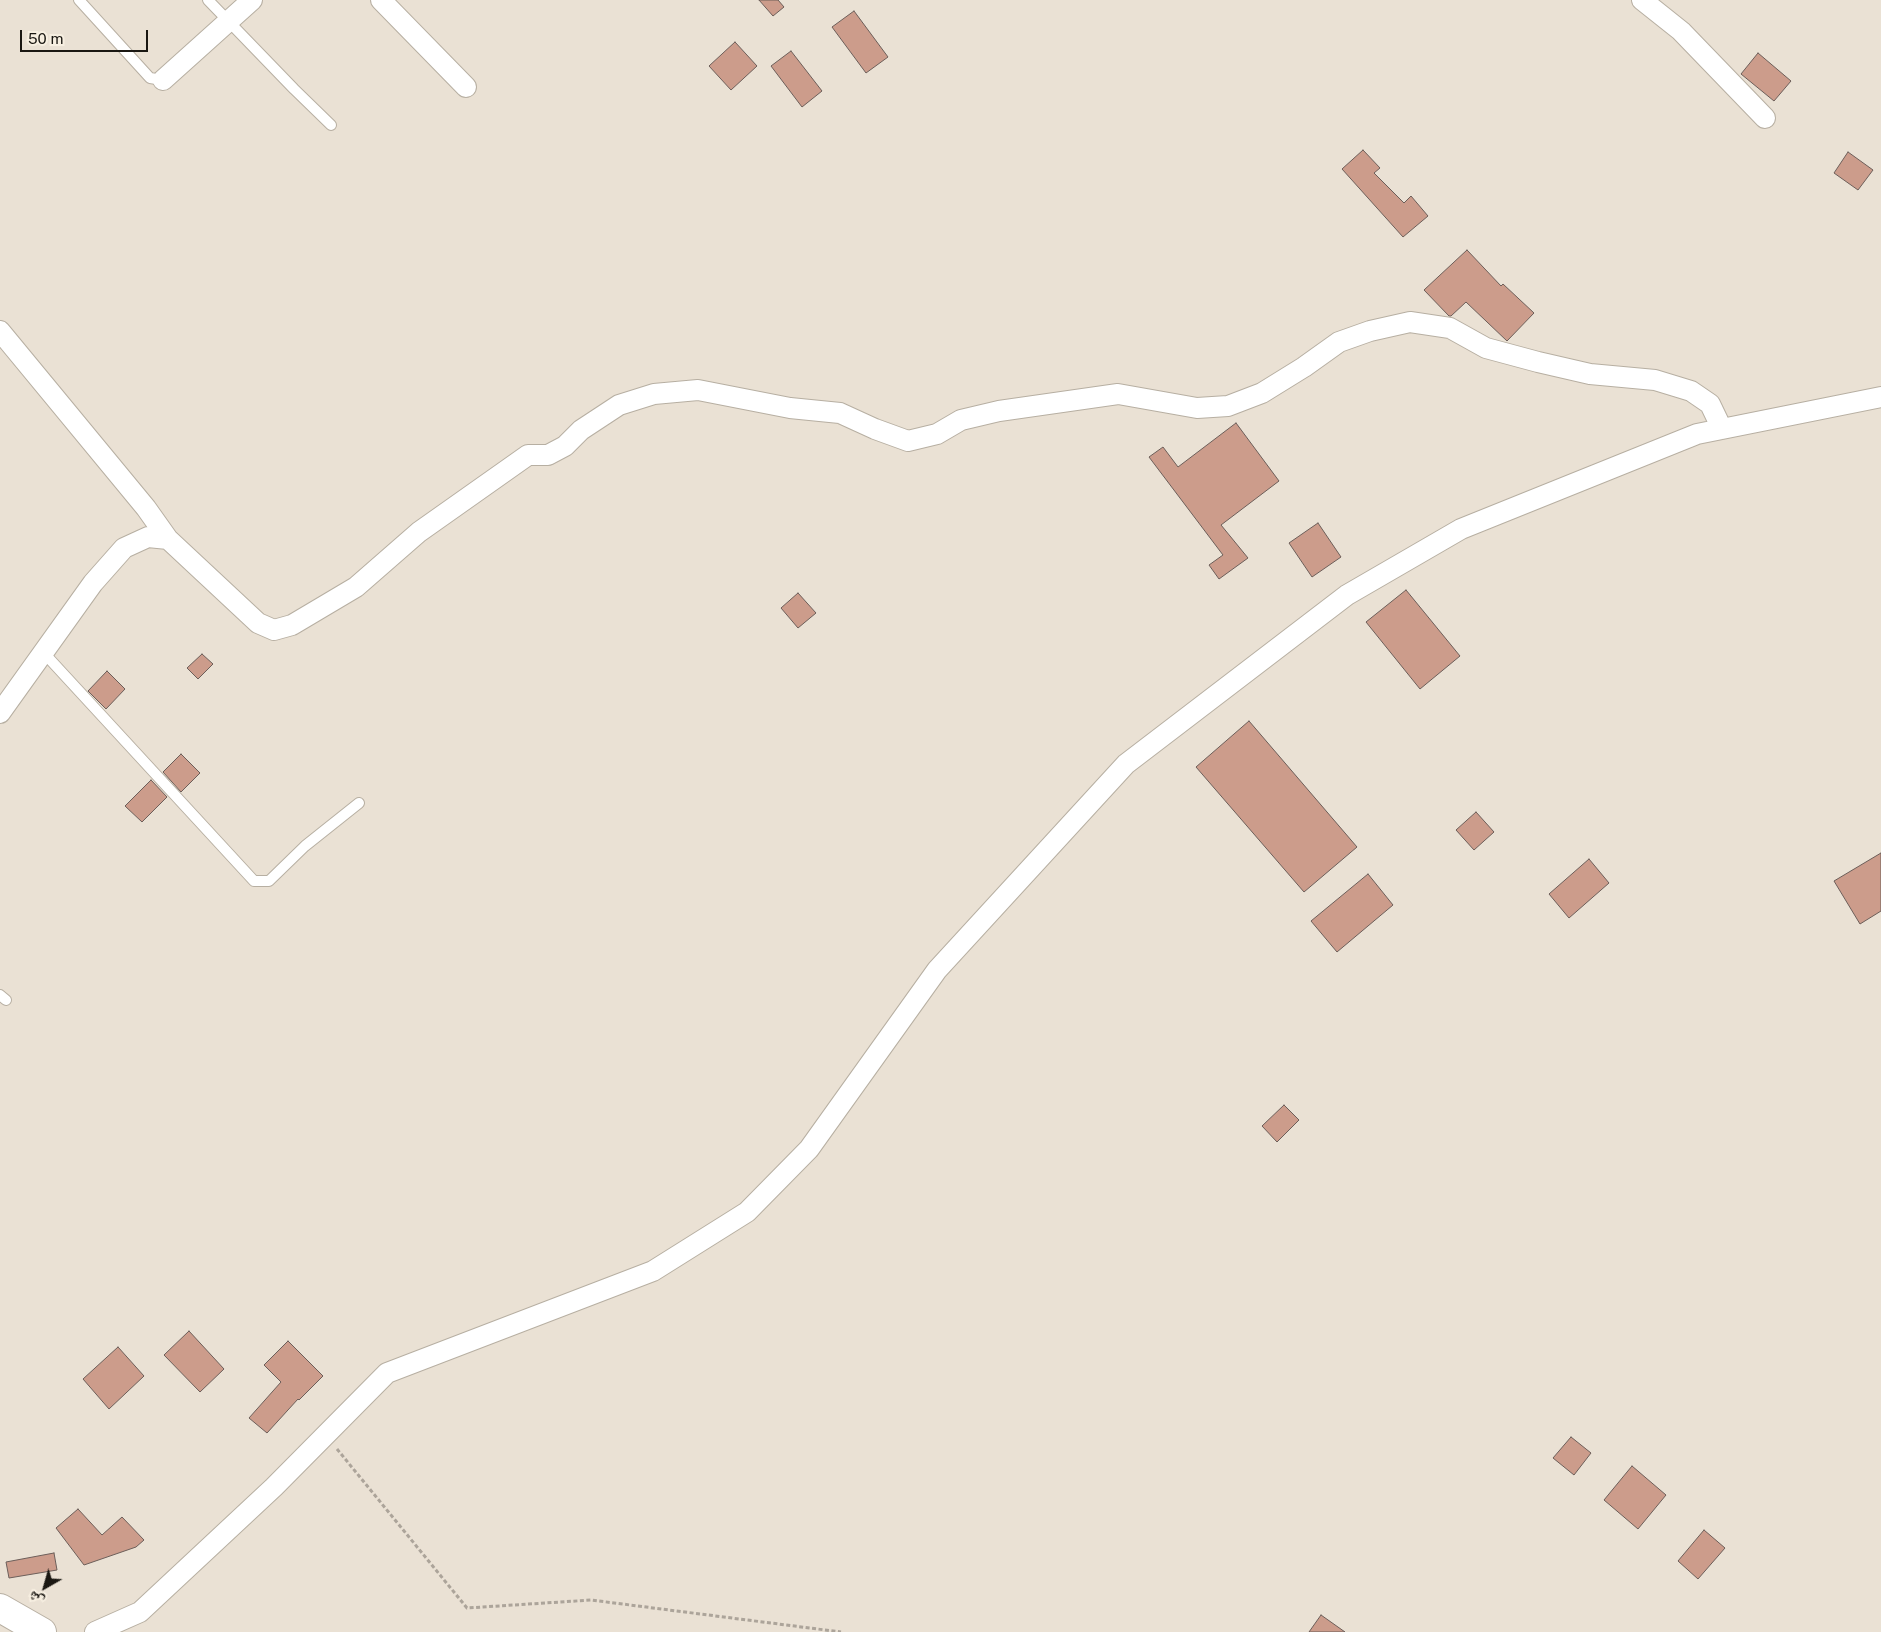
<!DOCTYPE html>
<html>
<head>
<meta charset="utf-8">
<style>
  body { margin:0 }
  #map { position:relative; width:1881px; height:1632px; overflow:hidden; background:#eae1d4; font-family:"Public Sans","Noto Naskh Arabic",sans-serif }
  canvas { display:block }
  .north { position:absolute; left:20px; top:1562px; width:50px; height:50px; -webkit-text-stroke:4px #f7efe1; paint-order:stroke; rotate:218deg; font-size:14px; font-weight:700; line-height:20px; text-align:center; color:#1a1712 }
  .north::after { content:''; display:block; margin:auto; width:18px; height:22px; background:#1a1712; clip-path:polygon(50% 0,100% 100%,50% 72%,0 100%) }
  .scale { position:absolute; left:20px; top:30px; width:128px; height:22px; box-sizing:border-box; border:2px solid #1a1712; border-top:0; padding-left:6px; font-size:15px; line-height:18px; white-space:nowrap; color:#1a1712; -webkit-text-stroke:4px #f7efe1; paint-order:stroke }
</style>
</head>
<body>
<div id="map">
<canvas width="1881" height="1632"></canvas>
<div class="north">ش</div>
<div class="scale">50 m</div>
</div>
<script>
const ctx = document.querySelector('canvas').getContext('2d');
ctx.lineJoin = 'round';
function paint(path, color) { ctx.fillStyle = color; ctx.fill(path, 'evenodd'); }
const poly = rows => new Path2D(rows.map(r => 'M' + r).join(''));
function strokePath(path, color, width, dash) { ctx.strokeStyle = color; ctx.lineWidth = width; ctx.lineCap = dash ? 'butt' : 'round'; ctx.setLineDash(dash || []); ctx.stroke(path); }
const building = poly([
  [759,0,778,0,784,7,773,16,759,0],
  [854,11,888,57,866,73,832,27,854,11],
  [735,42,757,66,731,90,709,66,735,42],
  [791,51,822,91,802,107,771,66,791,51],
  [1758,53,1791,81,1774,101,1741,74,1758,53],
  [1363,150,1380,168,1374,173,1404,203,1411,196,1428,216,1403,237,1342,169,1363,150],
  [1848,152,1873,170,1858,190,1834,173,1848,152],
  [1467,250,1501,286,1503,284,1534,313,1507,341,1466,302,1451,316,1449,316,1424,290,1467,250],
  [1236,423,1279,481,1221,525,1248,558,1219,579,1209,565,1223,555,1149,457,1163,447,1178,467,1236,423],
  [1318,523,1341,557,1312,577,1289,543,1318,523],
  [1406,590,1460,656,1420,689,1366,622,1406,590],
  [798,593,816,613,798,628,781,608,798,593],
  [202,654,213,664,198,679,187,668,202,654],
  [107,671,125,689,106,709,88,691,107,671],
  [1249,721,1357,847,1304,892,1196,767,1249,721],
  [181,754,200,773,181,792,163,772,181,754],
  [151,780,167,797,142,822,125,806,151,780],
  [1476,812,1494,832,1474,850,1456,830,1476,812],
  [1881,853,1881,911,1860,924,1834,881,1881,853],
  [1589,859,1609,883,1569,918,1549,894,1589,859],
  [1368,874,1393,905,1337,952,1311,921,1368,874],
  [1284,1105,1299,1120,1277,1142,1262,1126,1284,1105],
  [189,1331,224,1369,200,1392,164,1355,189,1331],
  [288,1341,323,1376,299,1400,298,1399,267,1433,249,1418,281,1382,264,1365,288,1341],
  [118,1347,144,1376,109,1409,83,1379,118,1347],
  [1571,1437,1591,1453,1574,1475,1553,1458,1571,1437],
  [1632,1466,1666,1495,1638,1529,1604,1500,1632,1466],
  [78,1509,102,1535,122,1517,144,1540,136,1547,84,1565,56,1528,78,1509],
  [1704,1530,1725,1548,1698,1579,1678,1561,1704,1530],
  [54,1553,57,1570,9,1578,6,1562,54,1553],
  [1321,1615,1345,1632,1309,1632,1321,1615]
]);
paint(building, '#cc9c8b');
strokePath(building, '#6c5e59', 1);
const service = poly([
  [79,0,150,78,163,80],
  [208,0,294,89,331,125],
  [44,653,254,881,269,881,305,846,359,803],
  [0,995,6,1000]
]);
const minor = poly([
  [381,0,466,87],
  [1642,0,1681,31,1765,118],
  [163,80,252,0],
  [0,331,146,508,168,539,258,623,274,630,292,625,356,587,419,532,528,455,548,455,565,446,581,430,619,405,654,394,698,390,790,408,840,413,875,429,908,441,937,434,961,420,999,411,1118,394,1197,408,1228,406,1262,393,1304,367,1339,342,1370,331,1410,322,1450,328,1486,348,1538,362,1590,374,1655,380,1691,391,1710,404,1722,429],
  [0,713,93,583,124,548,148,537,168,539],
  [95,1632,140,1612,274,1487,387,1373,653,1271,747,1212,809,1149,937,970,1126,764,1347,595,1461,529,1697,434,1881,397]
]);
const secondary = poly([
  [0,1608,42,1632]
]);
strokePath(service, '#b7afa2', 12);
strokePath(minor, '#b7afa2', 22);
strokePath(secondary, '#b7afa2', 30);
strokePath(poly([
  [337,1449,467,1608,591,1600,841,1632]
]), '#aca49a', 3, [4, 2.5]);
strokePath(service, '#fff', 10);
strokePath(minor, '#fff', 20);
strokePath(secondary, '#fff', 28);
</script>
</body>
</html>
